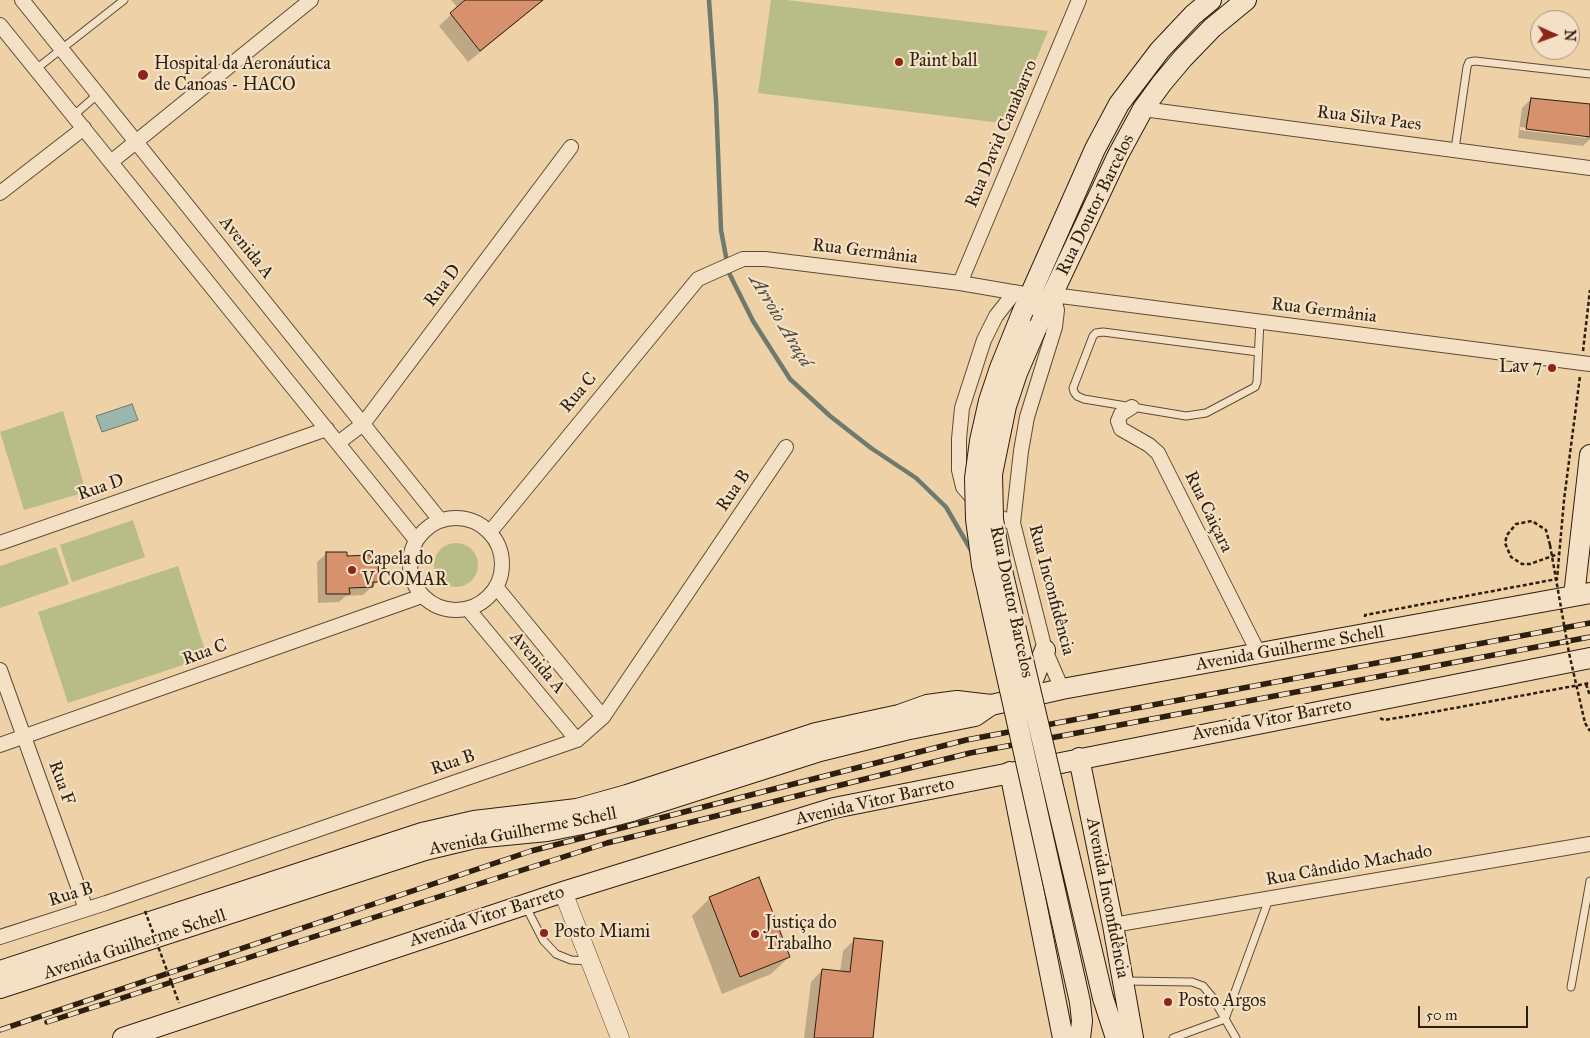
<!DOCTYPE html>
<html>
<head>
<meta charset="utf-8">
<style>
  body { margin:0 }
  #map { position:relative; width:1590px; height:1038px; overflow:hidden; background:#eed1a6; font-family:"IM FELL Great Primer",serif }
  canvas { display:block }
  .north { position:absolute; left:1530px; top:10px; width:50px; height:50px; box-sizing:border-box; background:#f4e1c5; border:1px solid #a4937c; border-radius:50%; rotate:92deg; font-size:14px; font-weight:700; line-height:20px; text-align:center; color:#2d1f0f }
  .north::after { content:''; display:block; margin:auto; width:18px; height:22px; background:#8f2418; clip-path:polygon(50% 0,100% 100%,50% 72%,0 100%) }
  .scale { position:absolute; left:1418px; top:1006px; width:110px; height:22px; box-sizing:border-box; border:2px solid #2d1f0f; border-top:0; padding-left:6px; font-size:15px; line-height:18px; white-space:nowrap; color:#2d1f0f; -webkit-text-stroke:4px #f4e1c5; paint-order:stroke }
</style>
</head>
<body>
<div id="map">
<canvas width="1590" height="1038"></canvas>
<div class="north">N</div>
<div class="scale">50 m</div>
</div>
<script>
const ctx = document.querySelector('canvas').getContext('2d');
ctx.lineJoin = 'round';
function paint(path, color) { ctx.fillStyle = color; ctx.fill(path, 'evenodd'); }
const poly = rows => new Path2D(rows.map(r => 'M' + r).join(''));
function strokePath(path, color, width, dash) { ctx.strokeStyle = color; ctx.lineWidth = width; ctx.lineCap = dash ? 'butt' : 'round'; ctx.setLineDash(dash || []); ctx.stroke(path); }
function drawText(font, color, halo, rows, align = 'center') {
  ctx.font = font + ' "IM FELL Great Primer",serif'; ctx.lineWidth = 4.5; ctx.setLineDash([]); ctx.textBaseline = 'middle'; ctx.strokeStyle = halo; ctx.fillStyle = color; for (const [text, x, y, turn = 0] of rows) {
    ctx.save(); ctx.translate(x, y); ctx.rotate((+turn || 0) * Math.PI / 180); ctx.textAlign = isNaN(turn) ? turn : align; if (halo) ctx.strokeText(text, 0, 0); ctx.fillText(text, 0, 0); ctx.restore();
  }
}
paint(poly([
  [771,0,786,0,1048,31,1009,124,758,93],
  [63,411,86,492,24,510,0,432],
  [133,520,145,557,72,582,60,545],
  '434 565a22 22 0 1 1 44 0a22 22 0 1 1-44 0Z',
  [56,547,69,584,0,608,0,566],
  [178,566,207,657,68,703,38,612]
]), '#b8bc87');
const water = poly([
  [132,404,138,420,102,432,96,416,132,404]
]);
paint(water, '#9ab6ad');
strokePath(water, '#6e7a6e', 1);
paint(poly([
  [451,0,544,0,468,62,439,26,458,8],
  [1531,99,1590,105,1590,139,1583,146,1518,138,1522,108],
  [1520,127,1586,136,1586,138,1520,130],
  [326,554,345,557,378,581,363,595,346,596,339,602,318,603,317,562],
  [710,898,789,957,771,974,722,994,692,916],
  [855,939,872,1038,804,1038,811,982,822,970,840,972,843,951]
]), '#0003');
strokePath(poly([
  [709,0,716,100,721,230,729,273,753,321,790,379,830,416,871,448,916,478,946,507,972,552]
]), '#6e7a6e', 4.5);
const building = poly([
  [465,0,543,0,480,51,450,13,465,0],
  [1531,98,1590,104,1590,137,1526,129,1531,98],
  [326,552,347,552,347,556,371,555,371,558,378,558,379,582,373,582,373,587,349,588,350,594,326,594,326,552],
  [759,877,790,957,740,977,709,897,759,877],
  [854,938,883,941,873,1038,814,1038,822,969,850,972,854,938]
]);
paint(building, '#d7916d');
strokePath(building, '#2d1f0f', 1);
const service = poly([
  [36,69,124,0],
  [73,116,98,94],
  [1455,149,1467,67,1469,62,1475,61,1590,74],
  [1258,352,1103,332,1096,333,1093,336,1073,388,1074,392,1077,396,1084,399,1186,416,1206,413,1255,387,1257,382,1260,321],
  [526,907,543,940,556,954,571,960,588,961],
  [1126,981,1192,982,1203,986,1213,998,1236,1038],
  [1571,987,1590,881],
  [1173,1038,1225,1019,1269,899]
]);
const minor = poly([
  [22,0,440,520],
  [0,25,416,540],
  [1143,109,1590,168],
  [111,162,311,0],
  [0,193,84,128],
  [960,283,1079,0],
  [1132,407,1121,414,1118,421,1121,429,1149,445,1158,453,1259,654],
  [338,443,363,424,571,147],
  '410 564a46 46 0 1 1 92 0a46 46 0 1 1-92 0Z',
  [1013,523,999,517,978,504,963,487,959,470,959,439,962,408,984,340,996,316,1015,292],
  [490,532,698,279,743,259,765,259,960,283,1030,295],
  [0,543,327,429],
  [497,588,603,717],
  [468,609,577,740],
  [0,670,86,909],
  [1062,689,1045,650,1013,523,1021,451,1027,417,1055,327,1057,310,1053,295,1590,364],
  [0,745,422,596],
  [1113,925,1590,844],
  [0,937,106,903,577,740,603,717,786,447]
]);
const tertiary = poly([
  [563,892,620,1038]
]);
const secondary = poly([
  [1023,311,1095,149,1119,104,1160,50,1193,15,1211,0],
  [1036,329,1118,155,1143,109,1162,83,1183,58,1212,28,1246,0],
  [1574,596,1590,455],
  [1026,697,1045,650],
  [1079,758,1113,925,1133,1038],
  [1010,772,1063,1038],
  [0,971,422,833,474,821,577,809,627,795,816,733,899,715,927,705,957,701,991,705],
  [0,988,425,850,475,838,547,831,582,824,632,811,820,751,905,730,975,716,991,705,1062,689,1590,593],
  [1103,998,1116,1038],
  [1080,1002,1082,1021,1080,1038],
  [123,1038,563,892,834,808,1590,658]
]);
strokePath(service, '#5d4c35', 9);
strokePath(minor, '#5d4c35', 16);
strokePath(tertiary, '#5d4c35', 19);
strokePath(secondary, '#2d1f0f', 22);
strokePath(poly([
  [1583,351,1590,290],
  [1550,545,1546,530,1532,521,1516,524,1507,535,1505,543,1511,557,1522,564,1530,564,1558,554],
  [1365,617,1365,615,1557,579,1564,500,1580,376],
  [1586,684,1590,696],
  [1380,718,1384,720,1433,712,1590,683],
  [1585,723,1590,731]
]), '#2d1f0f', 2.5, [4, 2.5]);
strokePath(service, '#f4e1c5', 7);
strokePath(minor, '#f4e1c5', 14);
strokePath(tertiary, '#f4e1c5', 18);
strokePath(secondary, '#f4e1c5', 20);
const rail = poly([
  [47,1022,607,843,970,753,1590,637],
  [0,1030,531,851,966,740,1590,623]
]);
strokePath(rail, '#2d1f0f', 5.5);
strokePath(rail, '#f4e1c5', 4, [11]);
const secondaryBridge = poly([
  [1023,311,1000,368,989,401,980,441,975,478,976,519,982,565,1080,1002],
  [1036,329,1017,373,1006,406,992,474,993,519,1000,562,1103,998]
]);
strokePath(secondaryBridge, '#2d1f0f', 22, []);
strokePath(poly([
  [1550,545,1569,653,1585,723],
  [145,911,179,1003]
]), '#2d1f0f', 2.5, [4, 2.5]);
strokePath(secondaryBridge, '#f4e1c5', 20);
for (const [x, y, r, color] of [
  [899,62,5,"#8f2418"],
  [143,75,6,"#8f2418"],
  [1552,368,5,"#8f2418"],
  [352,570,5,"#8f2418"],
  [544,933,5,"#8f2418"],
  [755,934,5,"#8f2418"],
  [1168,1002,5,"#8f2418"]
]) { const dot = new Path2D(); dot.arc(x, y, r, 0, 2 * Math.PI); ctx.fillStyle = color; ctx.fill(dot); strokePath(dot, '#f4e1c5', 2); }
drawText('18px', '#2d1f0f', '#f4e1c5', [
  ["Paint ball",909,62],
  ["Hospital da Aeronáutica",154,65],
  ["de Canoas - HACO",154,86],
  ["Lav 7",1542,368,"right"],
  ["Capela do",362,560],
  ["V COMAR",362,581],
  ["Justiça do",765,924],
  ["Trabalho",765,945],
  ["Posto Miami",554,933],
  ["Posto Argos",1178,1002]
], 'left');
drawText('18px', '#2d1f0f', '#f4e1c5', [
  ["Rua Silva Paes",1369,119,7],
  ["Rua David Canabarro",1002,134,-67],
  ["Rua Doutor Barcelos",1096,205,-64],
  ["Avenida A",246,248,51],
  ["Rua Germânia",865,252,7],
  ["Rua D",443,286,-53],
  ["Rua Germânia",1324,311,7],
  ["Rua C",579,393,-50],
  ["Rua D",101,488,-19],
  ["Rua B",734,491,-56],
  ["Rua Caiçara",1208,512,64],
  ["Rua Inconfidência",1051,590,75],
  ["Rua Doutor Barcelos",1011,602,78],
  ["Avenida Guilherme Schell",1290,649,-10],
  ["Rua C",205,653,-20],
  ["Avenida A",537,663,50],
  ["Avenida Vitor Barreto",1272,720,-11],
  ["Rua B",453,763,-19],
  ["Rua F",61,783,70],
  ["Avenida Vitor Barreto",875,802,-13],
  ["Avenida Guilherme Schell",523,832,-11],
  ["Rua Cândido Machado",1349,866,-10],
  ["Rua B",71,895,-17],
  ["Avenida Inconfidência",1107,898,79],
  ["Avenida Vitor Barreto",487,917,-18],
  ["Avenida Guilherme Schell",135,945,-18]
]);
drawText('italic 19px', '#4e4c3e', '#f4e1c5', [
  ["Arroio Araçá",780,321,59]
]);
</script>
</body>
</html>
